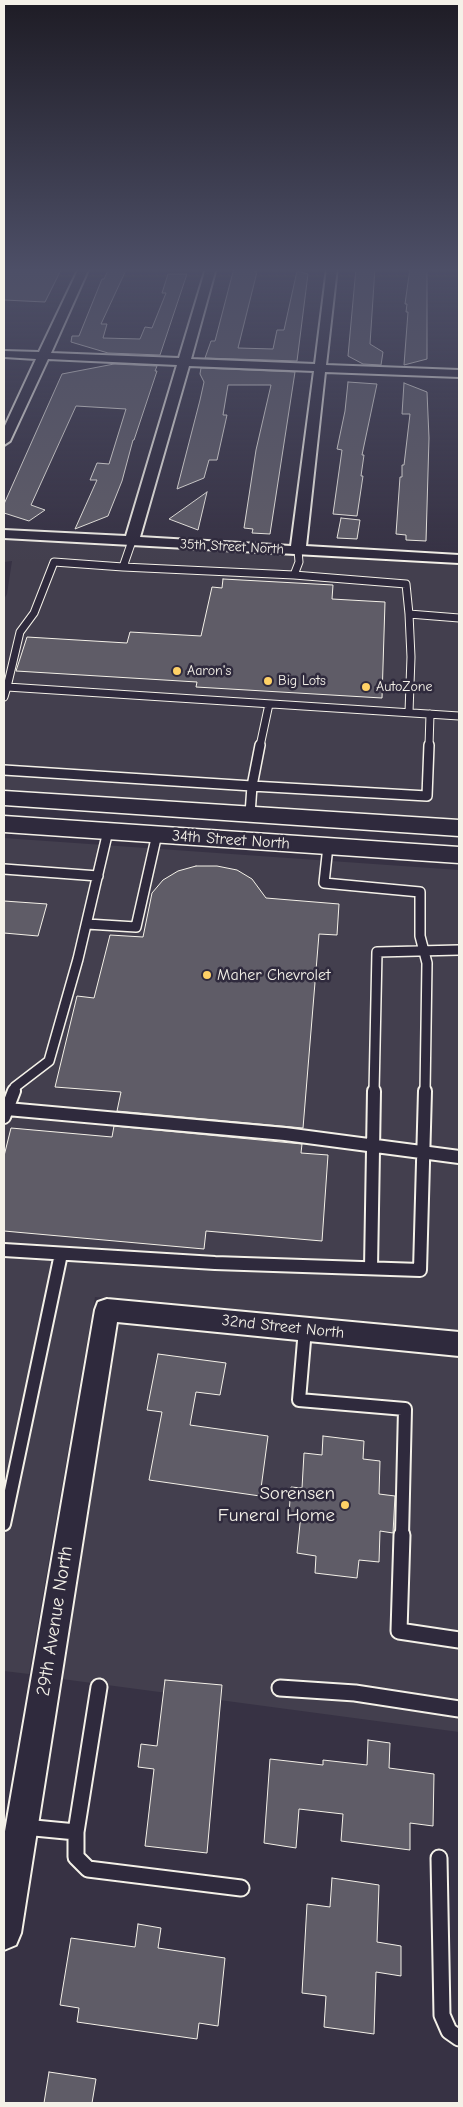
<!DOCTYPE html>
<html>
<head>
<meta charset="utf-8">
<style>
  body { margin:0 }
  #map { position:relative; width:463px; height:2107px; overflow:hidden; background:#373244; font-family:"Comic Neue",sans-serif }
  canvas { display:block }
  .frame { position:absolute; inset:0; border:5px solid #f4f1e8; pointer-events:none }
</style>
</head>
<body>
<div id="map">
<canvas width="463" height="2107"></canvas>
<div class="frame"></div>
</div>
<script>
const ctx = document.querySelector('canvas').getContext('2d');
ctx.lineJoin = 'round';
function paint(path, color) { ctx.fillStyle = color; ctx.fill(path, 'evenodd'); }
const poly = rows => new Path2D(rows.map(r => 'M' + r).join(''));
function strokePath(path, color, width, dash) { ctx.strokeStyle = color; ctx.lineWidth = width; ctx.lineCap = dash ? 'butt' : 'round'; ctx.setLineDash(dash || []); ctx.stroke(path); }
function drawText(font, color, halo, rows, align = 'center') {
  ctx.font = font + ' "Comic Neue",sans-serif'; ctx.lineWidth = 5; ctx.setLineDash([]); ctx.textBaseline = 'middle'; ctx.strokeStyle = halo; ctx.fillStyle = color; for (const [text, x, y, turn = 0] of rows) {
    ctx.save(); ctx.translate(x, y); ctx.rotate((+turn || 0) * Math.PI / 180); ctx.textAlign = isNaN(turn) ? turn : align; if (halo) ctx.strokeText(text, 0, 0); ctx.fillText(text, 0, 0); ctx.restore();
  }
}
paint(poly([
  [4,538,459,564,459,822,4,792,4,599,7,594,12,561,4,562],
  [4,838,459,870,459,1333,95,1297,29,1674,4,1671],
  [119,1323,459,1356,459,1732,62,1679]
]), '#433f4e');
const building = poly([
  [4,268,62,268,45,302,4,300,4,268],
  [109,268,127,268,101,324,107,324,103,338,140,339,145,327,152,328,166,293,162,293,168,274,187,274,160,355,108,353,71,342,72,336,79,336,102,279,104,279,109,268],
  [234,268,255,268,254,271,257,272,238,348,273,349,277,330,284,330,297,271,308,274,297,361,205,358,211,341,215,341,234,268],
  [356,268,375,268,370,344,383,352,381,365,363,364,348,356,356,268],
  [410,268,427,268,427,359,404,365,408,312,406,312,407,304,405,304,410,268],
  [114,364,157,366,155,371,157,371,134,440,133,440,122,481,108,516,75,529,97,480,90,480,97,463,109,464,126,409,76,406,31,505,45,510,29,521,4,513,4,504,62,374,114,364],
  [201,368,295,372,270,534,252,533,253,529,244,528,256,450,271,385,228,385,223,415,227,415,217,460,209,460,204,478,177,489,200,400,204,382,200,374,201,368],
  [348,382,377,384,362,455,364,455,361,476,363,476,357,516,333,514,342,450,337,449,345,411,348,382],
  [404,383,427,392,429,438,426,541,406,540,406,535,396,534,400,477,402,477,402,465,404,465,410,414,402,414,404,383],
  [207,492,198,530,169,519,207,492],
  [341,518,360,520,357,539,337,538,341,518],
  [223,579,333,585,332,599,385,602,382,698,196,687,197,682,16,671,27,637,127,643,130,632,201,636,212,587,222,588,223,579],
  [196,866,217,866,237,870,252,879,266,898,339,904,337,935,319,934,303,1128,117,1111,121,1092,55,1087,77,996,94,998,110,935,143,937,152,893,163,880,178,871,196,866],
  [4,901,47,904,38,936,4,933,4,901],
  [114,1126,302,1144,301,1153,328,1155,322,1241,206,1231,204,1249,4,1231,4,1156,11,1128,112,1137,114,1126],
  [158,1354,226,1363,220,1395,196,1392,190,1425,268,1436,260,1496,149,1480,162,1412,147,1410,158,1354],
  [323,1436,364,1441,363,1459,380,1461,379,1494,395,1496,393,1533,380,1531,379,1562,359,1560,357,1578,315,1573,316,1556,297,1553,301,1514,289,1513,291,1487,302,1488,304,1453,322,1455,323,1436],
  [165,1680,222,1685,207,1853,145,1846,154,1769,138,1767,141,1744,157,1746,165,1680],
  [368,1740,390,1743,389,1768,434,1774,433,1826,410,1823,410,1850,341,1841,343,1814,299,1809,296,1848,264,1843,270,1759,323,1765,323,1760,367,1765,368,1740],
  [332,1878,379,1885,377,1942,401,1946,401,1976,376,1972,374,2034,324,2027,326,1996,302,1993,307,1904,330,1907,332,1878],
  [138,1924,161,1928,158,1948,225,1958,218,2026,199,2023,197,2039,98,2025,77,2022,79,2008,60,2005,71,1938,135,1947,138,1924],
  [49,2072,96,2079,92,2103,44,2103,49,2072]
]);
paint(building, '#5f5c67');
strokePath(building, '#f4f1e8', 1);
const serviceFar3 = poly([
  [132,541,123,567,294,575],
  [298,550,299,562,294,575,406,584,409,614],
  [7,687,20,632,34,613,54,562,123,567],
  [4,697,7,687,459,716],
  [409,712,411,657,409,614,459,618],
  [260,746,269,704],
  [429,746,430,714]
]);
const serviceFar2 = poly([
  [4,770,252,786,260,745],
  [250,814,252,786,427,796,429,745],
  [328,846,324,883,420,892,420,936,427,963,425,1092],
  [4,869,98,876],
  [87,924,136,927,157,834],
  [13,1092,15,1087,49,1061,78,959,108,831],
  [374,1092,377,952,459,950]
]);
const serviceFar1 = poly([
  [7,1109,285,1134,459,1157],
  [4,1117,14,1091],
  [4,1250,215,1263,420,1270,425,1091],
  [371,1268,374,1091],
  [305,1329,299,1400,405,1409,402,1536],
  [4,1524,61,1254]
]);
const service = poly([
  [402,1535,399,1631,459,1640],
  [280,1688,355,1693,459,1709],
  [24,1827,76,1832,99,1687],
  [76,1832,76,1857,88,1869,241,1888],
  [439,1858,442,2015,449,2031,459,2038]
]);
const minor = poly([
  [79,268,89,268,51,353,179,358,206,268,216,268,191,359,315,364,327,268,337,268,326,365,459,370,459,377,325,372,306,546,459,555,459,563,4,538,4,530,126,536,177,365,48,359,10,441,4,445,4,428,36,359,4,357,4,351,39,352,79,268],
  [189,366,314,371,291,546,140,537,189,366],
  [107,1299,459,1332,459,1356,117,1322,21,1933,16,1945,4,1950,4,1837,95,1310,98,1302,107,1299]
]);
const trunk = poly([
  [4,791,459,820,459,836,4,805,4,791],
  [4,816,459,847,459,863,4,832,4,816]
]);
strokePath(serviceFar3, '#f4f1e8', 9);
strokePath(serviceFar2, '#f4f1e8', 12);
strokePath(serviceFar1, '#f4f1e8', 16);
strokePath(service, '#f4f1e8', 19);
strokePath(minor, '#f4f1e8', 4);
strokePath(trunk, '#f4f1e8', 3);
strokePath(serviceFar3, '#2f2a3d', 7);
strokePath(serviceFar2, '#2f2a3d', 9);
strokePath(serviceFar1, '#2f2a3d', 12);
strokePath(service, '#2f2a3d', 15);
paint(minor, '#2f2a3d');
paint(trunk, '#2f2a3d');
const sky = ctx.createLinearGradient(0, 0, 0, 563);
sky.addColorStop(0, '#1e1c25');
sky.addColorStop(0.48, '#4d4f67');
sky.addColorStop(1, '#4d4f6700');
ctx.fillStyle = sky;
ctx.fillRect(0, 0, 463, 563);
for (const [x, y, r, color] of [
  [177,671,5,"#ffd166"],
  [268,681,5,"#ffd166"],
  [366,687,5,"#ffd166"],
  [207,975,5,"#ffd166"],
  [345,1505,5,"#ffd166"]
]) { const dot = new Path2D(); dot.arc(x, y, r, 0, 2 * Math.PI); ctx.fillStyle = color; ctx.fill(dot); strokePath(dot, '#2f2a3d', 2); }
drawText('14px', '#f4f1e8', '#2f2a3d', [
  ["35th Street North",232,547,3]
]);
drawText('14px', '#f4f1e8', '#2f2a3d', [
  ["Aaron's",187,671],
  ["Big Lots",278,681],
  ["AutoZone",376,687]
], 'left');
drawText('16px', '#f4f1e8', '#2f2a3d', [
  ["34th Street North",231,840,4],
  ["32nd Street North",283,1327,6]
]);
drawText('16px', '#f4f1e8', '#2f2a3d', [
  ["Maher Chevrolet",217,975]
], 'left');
drawText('19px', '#f4f1e8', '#2f2a3d', [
  ["Sorensen",335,1494],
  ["Funeral Home",335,1516]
], 'right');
drawText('19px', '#f4f1e8', '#2f2a3d', [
  ["29th Avenue North",55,1621,-81]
]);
</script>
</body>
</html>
